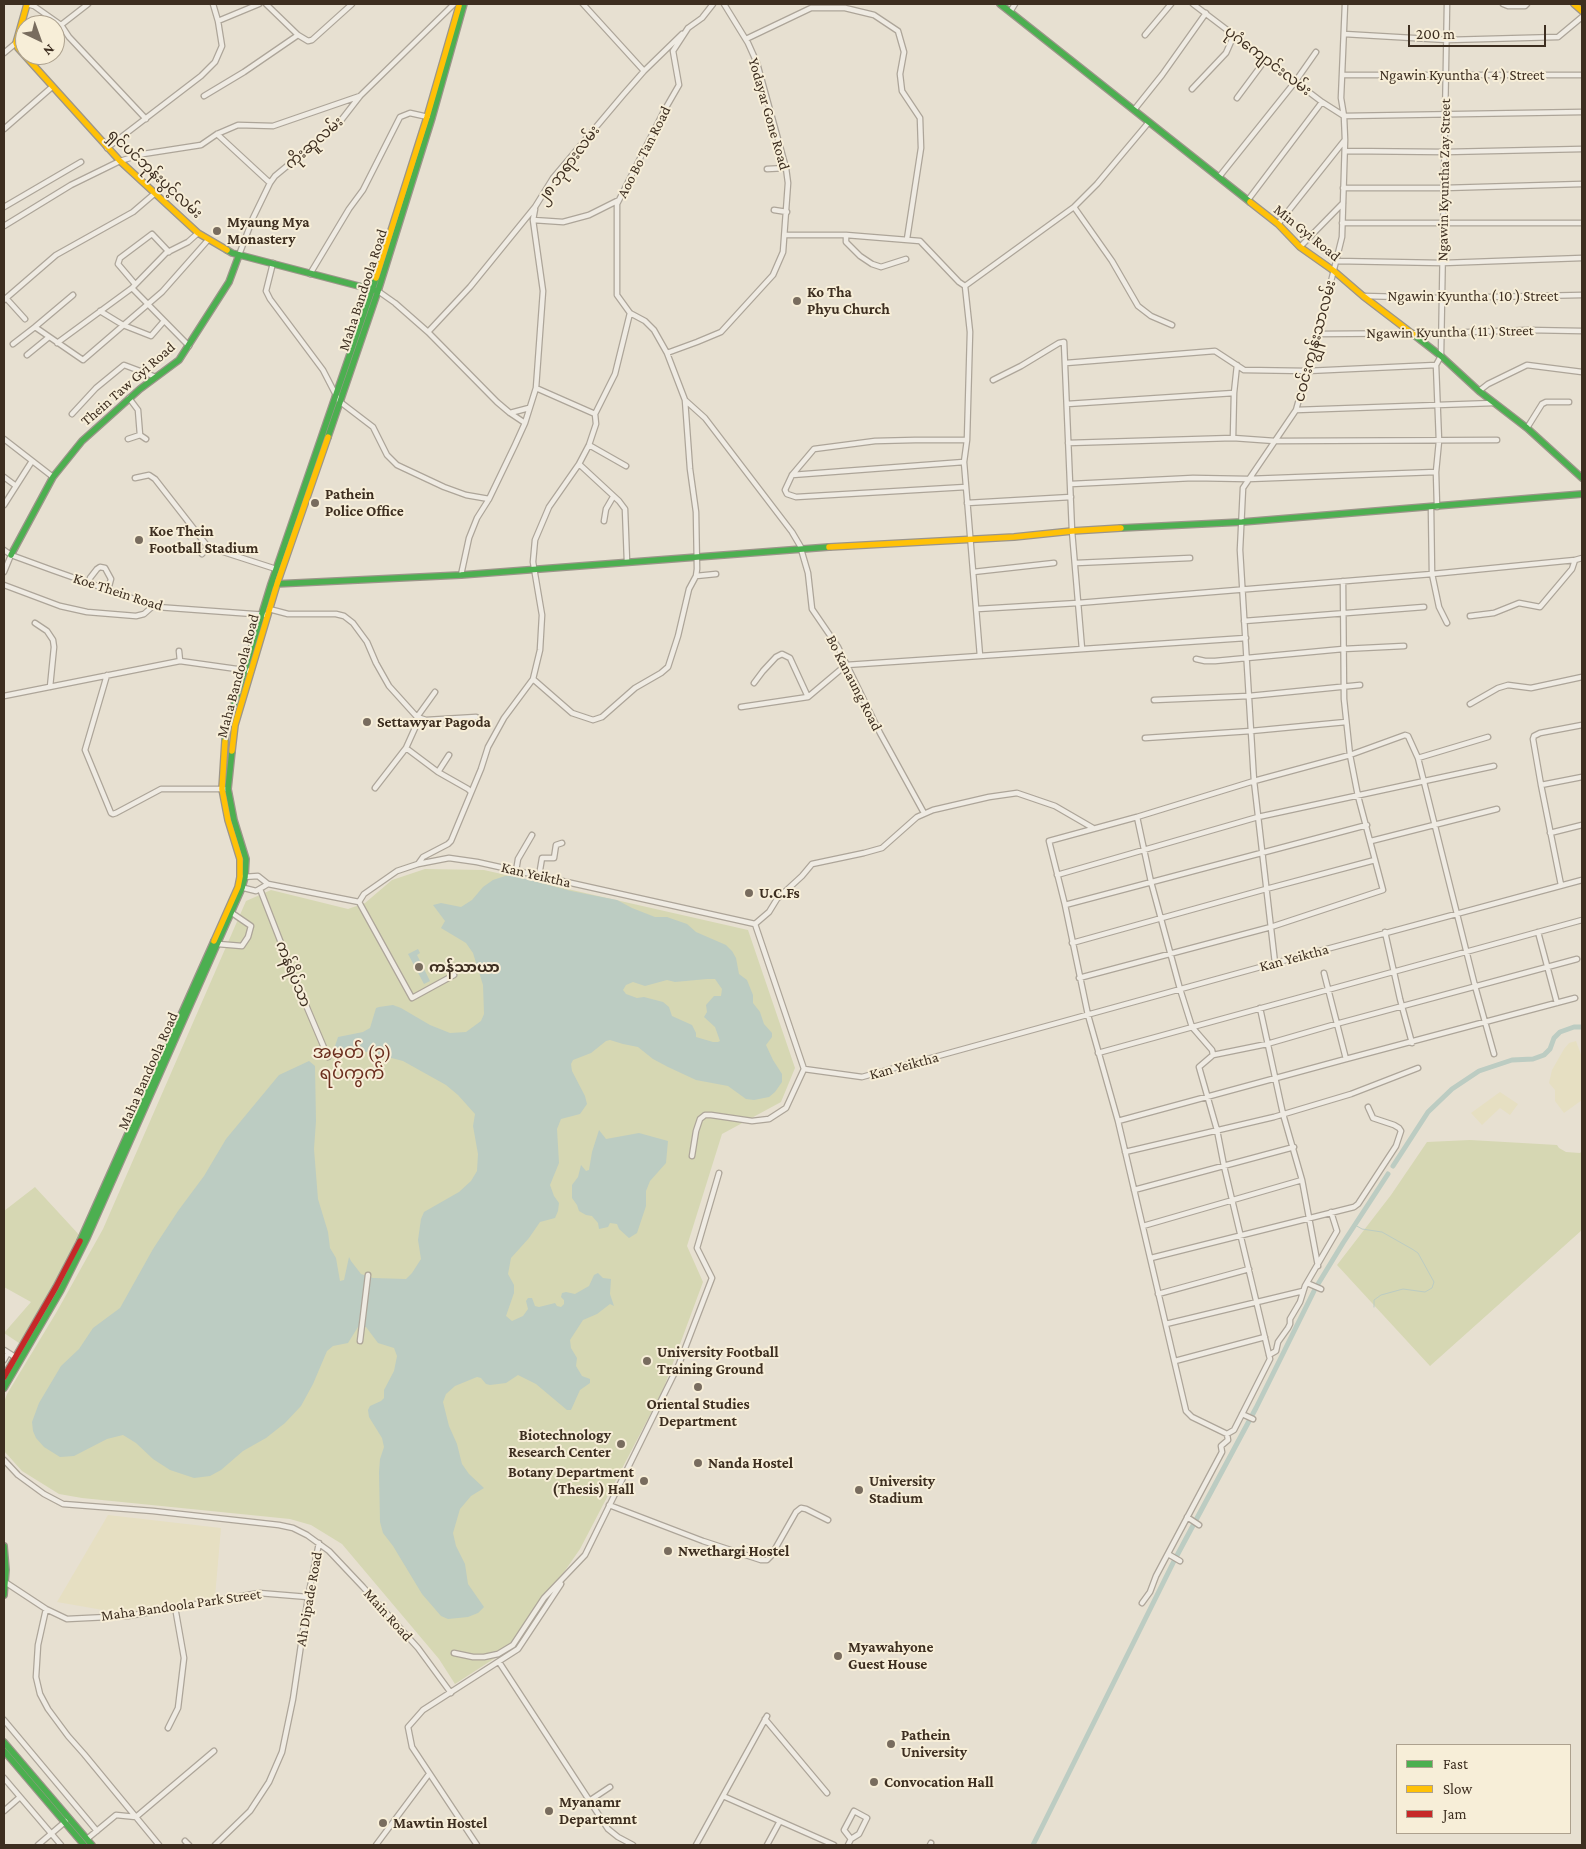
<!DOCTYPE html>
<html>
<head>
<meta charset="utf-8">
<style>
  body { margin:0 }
  #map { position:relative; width:1586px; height:1849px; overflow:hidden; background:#e7e0d1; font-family:"Crimson Pro",serif }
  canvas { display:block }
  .frame { position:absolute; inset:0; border:5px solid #3d2e20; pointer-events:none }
  .legend { position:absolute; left:1396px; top:1744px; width:175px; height:90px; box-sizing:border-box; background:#f7eed8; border:1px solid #ada18e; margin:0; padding:6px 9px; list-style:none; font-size:15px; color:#3d2e20 }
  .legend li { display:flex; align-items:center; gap:10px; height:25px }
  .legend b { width:25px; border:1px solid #ada18e }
  .north { position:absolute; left:15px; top:15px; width:50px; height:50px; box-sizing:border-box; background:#f7eed8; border:1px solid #ada18e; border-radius:50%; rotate:138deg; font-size:14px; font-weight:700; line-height:20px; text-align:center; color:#3d2e20 }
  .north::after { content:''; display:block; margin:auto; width:18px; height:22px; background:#786c5e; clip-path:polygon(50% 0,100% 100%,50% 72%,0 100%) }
  .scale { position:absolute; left:1408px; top:25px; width:138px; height:22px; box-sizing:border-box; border:2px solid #3d2e20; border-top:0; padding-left:6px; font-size:15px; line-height:18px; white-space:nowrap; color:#3d2e20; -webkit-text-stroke:4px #f7eed8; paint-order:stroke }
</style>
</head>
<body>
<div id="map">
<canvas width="1586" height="1849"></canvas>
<div class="frame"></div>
<ul class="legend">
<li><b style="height:6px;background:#4caf50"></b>Fast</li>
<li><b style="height:6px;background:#ffc107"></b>Slow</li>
<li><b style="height:6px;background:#c62828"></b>Jam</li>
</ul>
<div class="north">N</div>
<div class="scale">200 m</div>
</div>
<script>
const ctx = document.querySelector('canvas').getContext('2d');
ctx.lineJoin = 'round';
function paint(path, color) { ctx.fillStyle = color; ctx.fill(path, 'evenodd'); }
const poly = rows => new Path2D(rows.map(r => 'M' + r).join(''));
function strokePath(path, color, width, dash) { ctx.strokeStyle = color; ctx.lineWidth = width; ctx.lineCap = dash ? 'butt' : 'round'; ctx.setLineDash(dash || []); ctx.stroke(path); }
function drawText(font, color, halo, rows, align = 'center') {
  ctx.font = font + ' "Crimson Pro","Noto Sans Myanmar",serif'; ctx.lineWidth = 4; ctx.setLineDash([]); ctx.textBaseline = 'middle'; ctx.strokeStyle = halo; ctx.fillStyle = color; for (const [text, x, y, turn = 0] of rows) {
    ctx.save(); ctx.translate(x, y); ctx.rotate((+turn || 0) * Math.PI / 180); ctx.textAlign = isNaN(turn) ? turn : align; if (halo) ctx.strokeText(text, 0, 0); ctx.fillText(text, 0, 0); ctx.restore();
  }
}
paint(poly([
  [1576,1041,1582,1057,1582,1100,1564,1113,1555,1101,1555,1090,1549,1083,1552,1070,1564,1049,1569,1043],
  [1500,1092,1518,1104,1510,1115,1500,1108,1482,1125,1471,1113],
  [108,1515,221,1528,215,1597,120,1613,57,1602]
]), '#e6dfc2');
paint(poly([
  [425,869,484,870,748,930,795,1068,781,1102,722,1134,687,1246,703,1282,663,1390,580,1549,512,1647,455,1684,439,1659,342,1544,311,1525,290,1519,82,1498,59,1494,22,1471,4,1451,4,1402,7,1394,56,1313,103,1229,246,901,271,890,348,909,365,903,392,880],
  [1470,1140,1557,1145,1559,1148,1566,1152,1580,1153,1582,1151,1582,1230,1430,1366,1337,1265,1391,1195,1427,1142],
  [35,1187,82,1238,22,1345,4,1333,31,1302,4,1287,4,1211]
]), '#d6d7b3');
paint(poly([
  [505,876,514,876,571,891,617,900,632,908,655,917,667,917,687,924,696,932,726,945,732,951,736,958,739,974,747,980,753,995,753,1003,760,1012,764,1024,772,1033,772,1037,766,1045,773,1060,782,1074,782,1082,775,1092,769,1097,754,1100,746,1099,728,1086,696,1080,668,1067,653,1059,638,1047,623,1044,610,1040,606,1041,591,1053,573,1060,571,1064,572,1071,585,1096,587,1104,580,1114,561,1119,557,1129,559,1163,550,1185,554,1196,559,1203,558,1211,555,1218,540,1222,529,1238,511,1258,508,1274,514,1285,514,1293,506,1316,512,1321,523,1316,528,1309,526,1301,528,1298,532,1298,535,1306,539,1307,555,1303,557,1306,561,1307,564,1304,564,1300,561,1297,562,1293,566,1292,575,1294,589,1286,594,1275,598,1273,603,1278,611,1279,610,1294,614,1306,610,1304,597,1314,583,1320,570,1340,571,1348,577,1358,576,1366,582,1376,590,1379,590,1383,580,1390,571,1410,567,1410,536,1384,518,1375,506,1383,490,1385,486,1384,481,1378,477,1377,455,1386,446,1394,443,1402,449,1426,457,1444,462,1464,469,1474,484,1488,471,1496,460,1509,453,1533,456,1546,465,1564,468,1584,484,1607,478,1613,468,1617,448,1619,441,1616,422,1594,393,1546,383,1533,380,1522,379,1472,380,1459,384,1447,382,1438,369,1417,368,1410,370,1406,381,1401,384,1398,384,1390,394,1371,397,1356,394,1348,378,1343,366,1327,358,1327,348,1343,333,1346,327,1351,313,1384,301,1406,285,1423,266,1438,243,1451,221,1470,210,1476,194,1478,170,1470,153,1459,136,1443,123,1435,107,1439,74,1456,60,1457,44,1447,36,1438,33,1431,32,1422,39,1403,61,1366,79,1349,93,1328,120,1308,153,1249,178,1211,204,1176,226,1139,279,1075,309,1061,315,1066,316,1121,314,1149,318,1199,328,1232,330,1248,336,1258,340,1281,344,1280,349,1257,351,1261,361,1274,373,1278,406,1279,412,1273,421,1259,418,1240,421,1219,424,1212,459,1192,471,1181,477,1171,478,1154,473,1126,475,1114,458,1095,446,1085,403,1061,369,1052,348,1050,335,1052,334,1049,338,1037,363,1032,370,1028,376,1008,379,1007,393,1005,401,1008,430,1025,450,1033,466,1032,481,1021,484,1014,483,985,473,953,466,943,441,928,445,921,433,905,441,903,461,907,472,900,483,887,493,880],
  [707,979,715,979,722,989,721,996,714,996,706,1005,707,1012,704,1017,715,1027,720,1041,718,1042,713,1042,696,1037,696,1033,692,1025,672,1016,669,1007,663,1002,644,997,637,998,626,994,623,990,626,985,633,982,645,986,667,980,675,982],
  [418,949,420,953,417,955,430,981,424,984,408,954],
  [599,1130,606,1139,639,1133,668,1141,666,1163,650,1181,646,1191,646,1206,637,1233,629,1238,619,1229,617,1224,610,1223,608,1227,599,1229,598,1223,592,1216,586,1215,579,1211,577,1205,572,1198,572,1185,578,1177,581,1165,586,1171,589,1170,592,1152]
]), '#bcccc2');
strokePath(poly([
  [1355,1225,1362,1229,1382,1232,1412,1249,1418,1253,1434,1282,1432,1288,1425,1292,1403,1289,1381,1295,1374,1300,1374,1307]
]), '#bcccc2', 1);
strokePath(poly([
  [1393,1166,1428,1112,1452,1089,1479,1071,1512,1060,1533,1059,1544,1055,1550,1049,1554,1038,1560,1032,1574,1027,1582,1027],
  [1033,1845,1174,1561,1256,1408,1315,1289,1343,1243,1388,1174]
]), '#bcccc2', 5);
const street = poly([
  [27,4,34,6,61,25,69,37,146,119],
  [266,4,298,35,308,41,312,40,352,4],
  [583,4,644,71],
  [1193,4,1322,102,1344,116],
  [1503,4,1508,6,1525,6,1527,4],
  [1010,12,1015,4],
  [218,21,259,4],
  [61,25,88,4],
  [688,28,673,51,679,85,664,111,617,204,617,295,630,313,645,321,654,330,667,353,685,400,705,418,792,532,802,549],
  [688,28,702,18,713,4],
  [1344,34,1447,40,1558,37,1582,17],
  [1145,35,1171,4],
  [746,39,811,8,845,8,874,15,898,31,904,52,900,74,902,91,920,118,921,148,907,239],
  [4,53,16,43],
  [1342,75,1582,75],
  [1192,89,1226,53,1234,35],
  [204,96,244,72,298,35],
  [1237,98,1266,59],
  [1134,110,1162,75,1206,13],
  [1344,116,1582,112],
  [4,129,52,87],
  [217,134,270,183],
  [107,148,201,76,215,62,222,46,218,21,213,4],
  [1345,151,1445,152,1582,149],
  [767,169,786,168],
  [1219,177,1295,82,1316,52],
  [1343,188,1444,188,1582,184],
  [1248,200,1322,102],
  [4,207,81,162],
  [1074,207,1112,261,1138,306,1151,316,1172,325],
  [774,210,787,212],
  [533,220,563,222,589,215,619,200],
  [1342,223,1582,223],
  [1278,224,1344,141],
  [4,226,71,185,120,161,143,154,201,145,217,134,238,125,273,126,360,96],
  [785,235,846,235,920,241,959,282,965,286,970,332,967,440,964,462,980,656],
  [846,235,846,242,860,256,872,264,881,267,906,259],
  [1300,247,1343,203],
  [239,255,253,218,270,183,275,176,339,123,360,96,454,4],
  [1336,261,1443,263,1582,258],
  [273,263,266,291,270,299,323,370,339,401,373,427,387,455,397,465,444,487,466,495,489,499],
  [310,274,349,209,363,190,400,117,410,113,428,117],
  [135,284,118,264,120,258,152,234,169,252],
  [965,286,1074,207,1097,184,1149,122],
  [132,288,189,346],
  [378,291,395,303,428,332,497,402,510,413,525,423],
  [1364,296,1442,298,1582,295],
  [6,298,25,319],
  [4,300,56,255,133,212,154,194],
  [100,311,123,325,151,336,164,321],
  [35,327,73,295],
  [428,332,470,287,535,207,553,178,623,95,644,71,682,34],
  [1318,334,1442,333,1528,330,1582,331],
  [57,343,132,288,166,253,188,242,198,233],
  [13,344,35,327,83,360,162,292,208,240],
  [667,353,697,342,721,332,773,275,783,252,788,183,786,168,757,63,748,43,724,4],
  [27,355,49,337],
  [1066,363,1215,351,1244,370,1307,371,1436,365],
  [993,380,1021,366,1059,343,1064,342,1072,531,1082,649],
  [536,388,595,414],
  [1479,391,1488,384,1527,365,1582,372],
  [129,398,138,410,140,435,146,439],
  [1067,404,1234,393],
  [1296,410,1494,403],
  [510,413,529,408],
  [72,414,96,388,124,365,156,377],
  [1527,428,1542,404,1546,402,1569,402],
  [1233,438,1234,393,1237,365],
  [4,439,53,477],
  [128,439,140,435],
  [1068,443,1233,438,1275,441,1497,440],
  [589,445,626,466],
  [579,464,619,501,625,509,627,562],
  [792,475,964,462],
  [4,477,16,486],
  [135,478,149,475,155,479,208,547],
  [1071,484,1193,478,1248,479,1436,472],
  [966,487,796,497,787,494,785,490,792,475,814,449,875,441,915,440,967,440],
  [967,503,1071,497],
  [4,505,32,461],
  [1431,507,1432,574,1439,607,1447,623],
  [1437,507,1436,472,1439,441,1436,365,1441,356,1447,4],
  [604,521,606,509,613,497],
  [801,549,808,573,812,609,838,647,880,733,924,813],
  [4,550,11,555,52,570,157,607,267,615],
  [202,554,208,547,276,569],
  [1076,563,1190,558],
  [4,572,11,555],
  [973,572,1054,563],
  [461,575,469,538,477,518,489,499,515,445,525,423,536,388,543,291,533,220,535,209],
  [696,576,716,574],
  [88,583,90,578,97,569,100,567,105,568,111,579,108,590],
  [4,585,60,606,87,612,136,616,144,614,153,606],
  [269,609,288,614,336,614,344,616,353,623,367,642,376,663,389,686,417,717,426,720,476,717],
  [977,609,1078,603,1432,574,1575,560],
  [1470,616,1494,613,1519,603,1540,607,1572,569,1575,560,1582,558],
  [1244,621,1424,607],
  [35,623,47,631,53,640,54,647,50,687],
  [179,651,180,661],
  [1196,659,1205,661,1215,661,1343,649,1404,646],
  [107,675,85,750,111,813,113,814,116,813,161,789,224,789],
  [533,679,572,713,593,720,602,717,635,688,661,673,668,667,678,636,689,589,696,576,697,569,696,512,690,469,685,400],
  [754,683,763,671,776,657,782,654,790,658,808,697],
  [4,696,180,661,251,671],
  [1154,700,1249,696,1360,685],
  [1470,704,1498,688,1508,685,1531,688,1582,677],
  [741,707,808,697,846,665,1246,638],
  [1145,738,1251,731,1346,722],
  [406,748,438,772],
  [449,755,438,772,468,789,471,792],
  [1418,758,1488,737],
  [1541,785,1533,739,1534,736,1540,733,1582,725],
  [375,788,406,748,415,728,417,717,435,692],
  [1137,817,1151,882,1180,989,1192,1027,1212,1050,1213,1055],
  [1550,833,1582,825],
  [1371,841,1497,809],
  [418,864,423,857,448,844,451,841,481,769,488,747,504,718,533,679,540,650,542,615,533,562,535,540,549,507,579,464,589,445,596,424,595,414,615,374,630,313],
  [516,871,518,859,532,835],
  [1057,875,1258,817,1494,766],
  [539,876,542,858,554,858,556,845,562,843],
  [243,877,258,876,268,884],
  [268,884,359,902,364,894,397,871,418,864,449,858,477,862,755,924,804,1069,862,1077,1275,963,1582,880],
  [1561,885,1541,785,1582,777],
  [240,887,256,891,268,884],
  [260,889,297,984,328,1057],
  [359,902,412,998,454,975],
  [1065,905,1367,825],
  [755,924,769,912,777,899,802,876,812,864,864,853,882,848,917,817,933,810,989,797,1017,793,1055,806,1093,828],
  [1385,932,1400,999,1412,1043],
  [1538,932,1557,1003],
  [1072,943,1266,889,1375,860],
  [218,944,242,946,248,937,251,926,232,913],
  [1275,963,1254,781,1240,550,1243,488,1296,410,1323,314,1342,237,1345,140,1344,116,1341,98,1345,4],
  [1324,973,1346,1059],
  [1079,978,1271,927,1383,890,1358,796,1350,755,1344,699,1343,581],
  [1098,1053,1582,920],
  [1118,1121,1346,1059,1575,998],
  [1125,1152,1274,1117,1351,1094,1418,1068],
  [692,1156,696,1131,700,1119,705,1115,711,1115,752,1121,769,1119,786,1108,804,1069],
  [1302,1180,1318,1266],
  [1134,1190,1294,1147],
  [1143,1226,1302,1180,1283,1114,1260,1008],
  [1151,1258,1354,1207,1358,1204,1396,1146,1401,1131,1399,1128,1394,1125,1373,1118,1368,1107],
  [1307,1283,1321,1289],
  [1158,1294,1249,1269],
  [1166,1324,1303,1291],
  [360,1341,368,1275],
  [4,1350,15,1357],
  [1269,1355,1276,1351,1278,1342,1288,1328,1290,1324,1290,1319,1300,1302,1305,1286,1337,1231,1331,1212],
  [4,1360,8,1353],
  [1175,1361,1265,1337],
  [1242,1414,1253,1419],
  [1227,1434,1192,1417,1186,1411,1118,1121,1088,1015,1065,905,1049,841,1137,817,1254,781,1350,755,1405,735,1408,736,1418,758,1475,986,1494,1054],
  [1227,1434,1234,1430,1270,1359,1224,1166,1217,1130,1199,1067,1213,1055,1267,1044,1336,1024,1577,959],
  [4,1460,18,1475,44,1494,63,1504,153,1511,279,1525,293,1528,307,1535,329,1551,363,1587,418,1648,451,1693],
  [609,1505,703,1541,761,1560,767,1560,771,1556,796,1512,801,1508,806,1509,828,1520],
  [1187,1517,1199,1525],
  [1168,1554,1180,1561],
  [5,1582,46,1609,67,1619,128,1616,259,1593,308,1597],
  [1142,1603,1150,1592,1156,1576,1222,1452,1221,1446,1228,1440,1227,1434],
  [46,1609,38,1645,36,1677,40,1694,48,1709,68,1736,84,1754,159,1845],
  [454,1653,473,1657,484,1657,498,1654,513,1645,544,1598,585,1555,679,1364,712,1278,697,1248,719,1173],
  [499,1662,608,1829,618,1837,633,1845],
  [765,1719,827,1793],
  [4,1720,97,1831],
  [168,1728,178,1708,184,1658,175,1607],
  [4,1778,61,1845],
  [723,1796,834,1845],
  [589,1801,610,1787],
  [4,1811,20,1797],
  [87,1839,116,1815,136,1817,214,1751],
  [185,1841,189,1845],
  [38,1845,66,1821],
  [215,1845,250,1811,269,1782,282,1752,293,1699,308,1597,319,1543],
  [376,1845,429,1774],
  [477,1845,412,1747,408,1727,423,1710,518,1649,561,1584],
  [696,1845,767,1716],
  [767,1845,780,1821],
  [848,1845,851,1839,859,1834,867,1818,854,1811,844,1830,851,1839],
  [930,1845,931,1843]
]);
const fast = poly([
  [1000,4,1250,202],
  [227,250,232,253,374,290],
  [1414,335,1441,356,1479,391,1527,428,1582,478],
  [328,437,378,291,432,118,464,4],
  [1121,528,1242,522,1582,494],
  [11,555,53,477,82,441,140,389,179,360,229,282,239,255],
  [275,584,461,575,829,547],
  [225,741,226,731,271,584,376,278],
  [80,1241,214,941],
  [4,1388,61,1290,87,1238,242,888,245,877,246,859,234,820,228,789,232,751],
  [4,1546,6,1570,4,1595],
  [4,1742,92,1845],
  [4,1751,84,1845]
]);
const slow = poly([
  [27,4,16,43,18,48,120,161,198,233,227,250],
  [1574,4,1582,11],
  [1250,202,1278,224,1300,247,1334,271,1363,296,1414,335],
  [376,278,427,117,459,6],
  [829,547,1014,537,1072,531,1121,528],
  [232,751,235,725,277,584,328,437],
  [214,941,238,887,240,877,240,859,228,820,222,789,225,741]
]);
const jam = poly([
  [4,1377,56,1287,80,1241]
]);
strokePath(street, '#ada599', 7);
strokePath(fast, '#9c958a', 8);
strokePath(slow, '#9c958a', 8);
strokePath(jam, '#9c958a', 8);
strokePath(street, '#efebe3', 4.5);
strokePath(fast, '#4caf50', 5.5);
strokePath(slow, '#ffc107', 5.5);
strokePath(jam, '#c62828', 5.5);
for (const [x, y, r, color] of [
  [217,231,5,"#786c5e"],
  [797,301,5,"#786c5e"],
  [315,503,5,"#786c5e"],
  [139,540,5,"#786c5e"],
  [367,722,5,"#786c5e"],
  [749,893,5,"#786c5e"],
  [419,967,5,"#786c5e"],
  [647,1361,5,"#786c5e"],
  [698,1387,5,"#786c5e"],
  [621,1444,5,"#786c5e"],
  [698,1463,5,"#786c5e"],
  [644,1481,5,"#786c5e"],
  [859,1490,5,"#786c5e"],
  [668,1551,5,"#786c5e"],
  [838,1656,5,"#786c5e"],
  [891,1744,5,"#786c5e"],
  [874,1782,5,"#786c5e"],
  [549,1811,5,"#786c5e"],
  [383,1823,5,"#786c5e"]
]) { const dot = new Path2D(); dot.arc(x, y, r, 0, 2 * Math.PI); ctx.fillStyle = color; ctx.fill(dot); strokePath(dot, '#f7eed8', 2); }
drawText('15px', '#3d2e20', '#f7eed8', [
  ["ပုဂံကျောင်းလမ်း",1268,61,37],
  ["Ngawin Kyuntha ( 4 ) Street",1462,75],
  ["Yodayar Gone Road",769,114,74],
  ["ကိုးဆူလမ်း",314,143,-41],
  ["Aoo Bo Tan Road",644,152,-63],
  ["၂၈ ဘုရားလမ်း",568,165,-53],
  ["ရှင်ပင်ဘုန်းပွင့်လမ်း",155,174,43],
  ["Ngawin Kyuntha Zay Street",1444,180,-89],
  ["Min Gyi Road",1307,233,39],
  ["Maha Bandoola Road",363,290,-72],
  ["Ngawin Kyuntha ( 10 ) Street",1473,296],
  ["Ngawin Kyuntha ( 11 ) Street",1450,332,-1],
  ["ငဝင်းကျွန်းသာလမ်း",1315,341,-75],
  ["Thein Taw Gyi Road",128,384,-41],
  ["Koe Thein Road",118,592,18],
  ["Maha Bandoola Road",238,676,-75],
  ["Bo Kanaung Road",854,683,63],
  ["Kan Yeiktha",536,875,13],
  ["Kan Yeiktha",1294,958,-15],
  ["ကန်ရိပ်သာ",293,974,68],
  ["Kan Yeiktha",904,1066,-15],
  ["Maha Bandoola Road",148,1071,-66],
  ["Ah Dipade Road",309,1599,-80],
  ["Maha Bandoola Park Street",181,1605,-8],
  ["Main Road",388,1615,48]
]);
drawText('bold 15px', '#3d2e20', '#f7eed8', [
  ["Myaung Mya",227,222],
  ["Monastery",227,239],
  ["Ko Tha",807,292],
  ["Phyu Church",807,309],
  ["Pathein",325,494],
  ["Police Office",325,511],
  ["Koe Thein",149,531],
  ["Football Stadium",149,548],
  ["Settawyar Pagoda",377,722],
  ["U.C.Fs",759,893],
  ["ကန်သာယာ",429,967],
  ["University Football",657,1352],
  ["Training Ground",657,1369],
  ["Oriental Studies",698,1404,"center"],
  ["Department",698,1421,"center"],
  ["Biotechnology",611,1435,"right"],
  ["Research Center",611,1452,"right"],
  ["Nanda Hostel",708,1463],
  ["Botany Department",634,1472,"right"],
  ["(Thesis) Hall",634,1489,"right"],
  ["University",869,1481],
  ["Stadium",869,1498],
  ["Nwethargi Hostel",678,1551],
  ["Myawahyone",848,1647],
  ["Guest House",848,1664],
  ["Pathein",901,1735],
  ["University",901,1752],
  ["Convocation Hall",884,1782],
  ["Myanamr",559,1802],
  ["Departemnt",559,1819],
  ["Mawtin Hostel",393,1823]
], 'left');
drawText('18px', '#6b2e1e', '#f7eed8', [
  ["အမှတ် (၃)",352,1052],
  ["ရပ်ကွက်",352,1073]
]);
</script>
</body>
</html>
